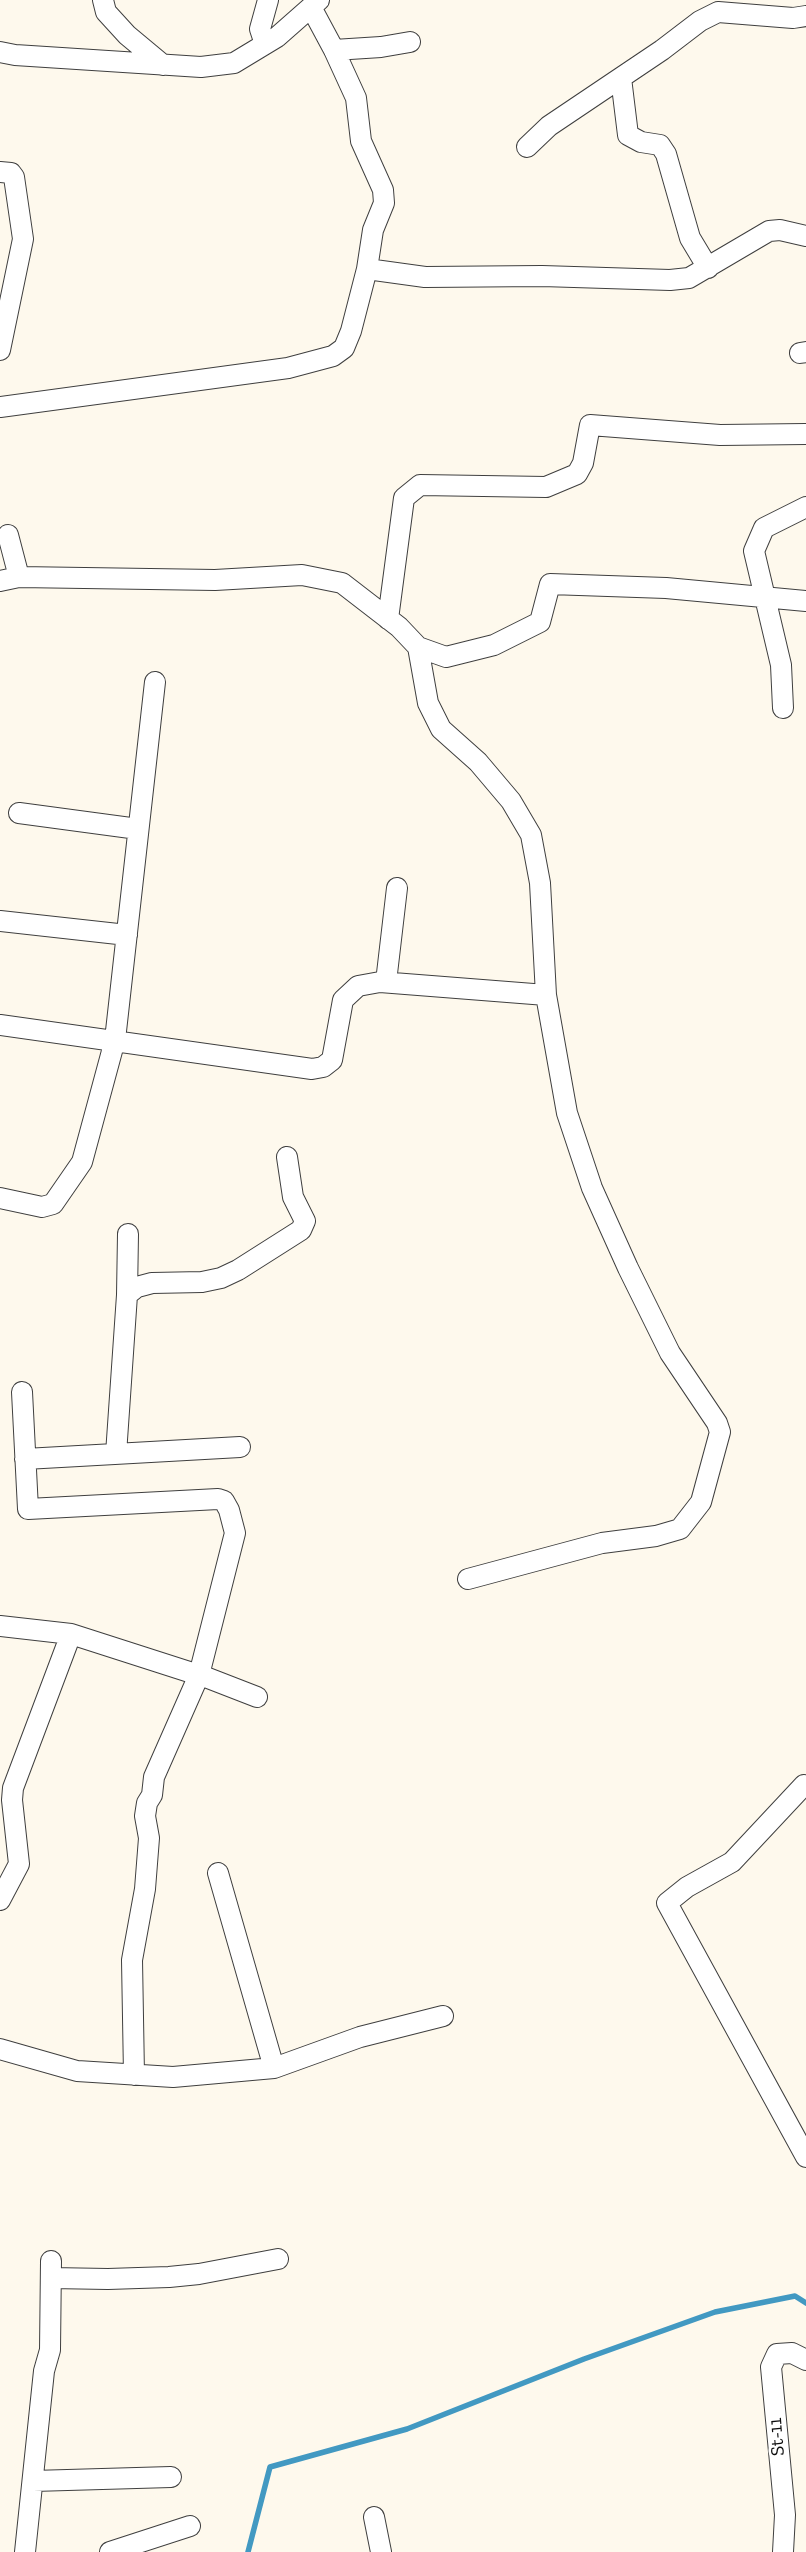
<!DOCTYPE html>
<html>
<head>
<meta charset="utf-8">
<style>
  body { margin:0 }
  canvas { display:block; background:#fef9ed }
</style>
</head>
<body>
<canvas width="806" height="2552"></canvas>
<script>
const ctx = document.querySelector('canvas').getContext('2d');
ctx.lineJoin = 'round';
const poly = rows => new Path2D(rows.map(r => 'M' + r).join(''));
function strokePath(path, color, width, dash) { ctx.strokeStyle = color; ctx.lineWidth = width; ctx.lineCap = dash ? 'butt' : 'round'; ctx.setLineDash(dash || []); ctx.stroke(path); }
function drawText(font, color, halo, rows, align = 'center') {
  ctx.font = font + ' "Zilla Slab",serif'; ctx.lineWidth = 5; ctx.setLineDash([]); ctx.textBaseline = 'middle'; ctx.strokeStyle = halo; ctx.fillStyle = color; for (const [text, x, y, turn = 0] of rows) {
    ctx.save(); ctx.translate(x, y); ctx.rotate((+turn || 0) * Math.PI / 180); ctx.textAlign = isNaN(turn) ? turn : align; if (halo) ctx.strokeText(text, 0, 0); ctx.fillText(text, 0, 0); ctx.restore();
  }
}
strokePath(poly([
  [248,2552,270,2467,407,2429,584,2359,715,2312,795,2296,806,2303]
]), '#4299c2', 5.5);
const street = poly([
  [103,0,106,12,127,35,163,65],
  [265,44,260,29,268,0],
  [334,50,381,47,410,42],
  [0,52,15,55,201,67,234,63,277,37,319,0],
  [621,78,628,135,641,142,660,145,666,154,690,238,708,268],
  [527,147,549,126,662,50,700,21,718,12,793,18,806,16],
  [0,172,11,173,14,177,23,239,0,350],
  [367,269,425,277,542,276,670,280,689,278,769,231,780,230,806,236],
  [800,353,806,352],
  [0,407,288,368,333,356,344,348,351,331,367,269,373,230,384,203,383,190,361,141,356,98,334,50,312,9],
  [8,535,19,577,215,580,302,575,342,583,399,627,418,647,446,657,494,645,540,622,550,584,666,588,806,601],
  [0,581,19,577],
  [388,619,404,498,420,485,546,487,577,474,583,463,590,425,720,435,806,434],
  [418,647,428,703,441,729,478,762,511,801,531,835,540,883,546,995,567,1113,592,1188,628,1268,670,1353,717,1423,720,1432,701,1502,680,1529,656,1536,602,1543,468,1579],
  [783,708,781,665,754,551,764,528,806,507],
  [19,813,138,829],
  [0,921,127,935],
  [386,982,397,888],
  [0,1025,312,1069,323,1067,332,1060,343,1000,358,986,380,982,546,995],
  [0,1198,42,1207,53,1204,82,1162,115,1040,155,682],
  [127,1295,137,1287,152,1283,202,1282,221,1278,238,1270,301,1230,305,1221,293,1197,287,1157],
  [22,1392,28,1509,218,1499,224,1501,229,1510,235,1533,199,1675,154,1777,152,1795,147,1803,145,1816,149,1838,145,1889,132,1960,134,2075],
  [116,1454,127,1295,128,1234],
  [25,1459,240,1447],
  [0,1626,71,1634,208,1678,257,1697],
  [804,1785,732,1862,687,1887,667,1903,806,2157],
  [218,1873,274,2068],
  [0,1900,19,1864,12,1800,13,1788,71,1634],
  [0,2049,77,2071,173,2077,274,2068,360,2037,443,2016],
  [51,2278,108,2279,169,2277,199,2274,278,2259],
  [33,2481,171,2477],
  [374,2517,381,2552],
  [25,2552,44,2371,50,2350,51,2261],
  [110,2552,190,2526],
  [783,2552,785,2515,771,2367,777,2354,792,2353,806,2360]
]);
strokePath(street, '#3f3f3f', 22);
strokePath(street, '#fff', 20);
drawText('19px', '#0c0c0c', '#fff', [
  ["St-11",777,2437,-95]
]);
</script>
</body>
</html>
